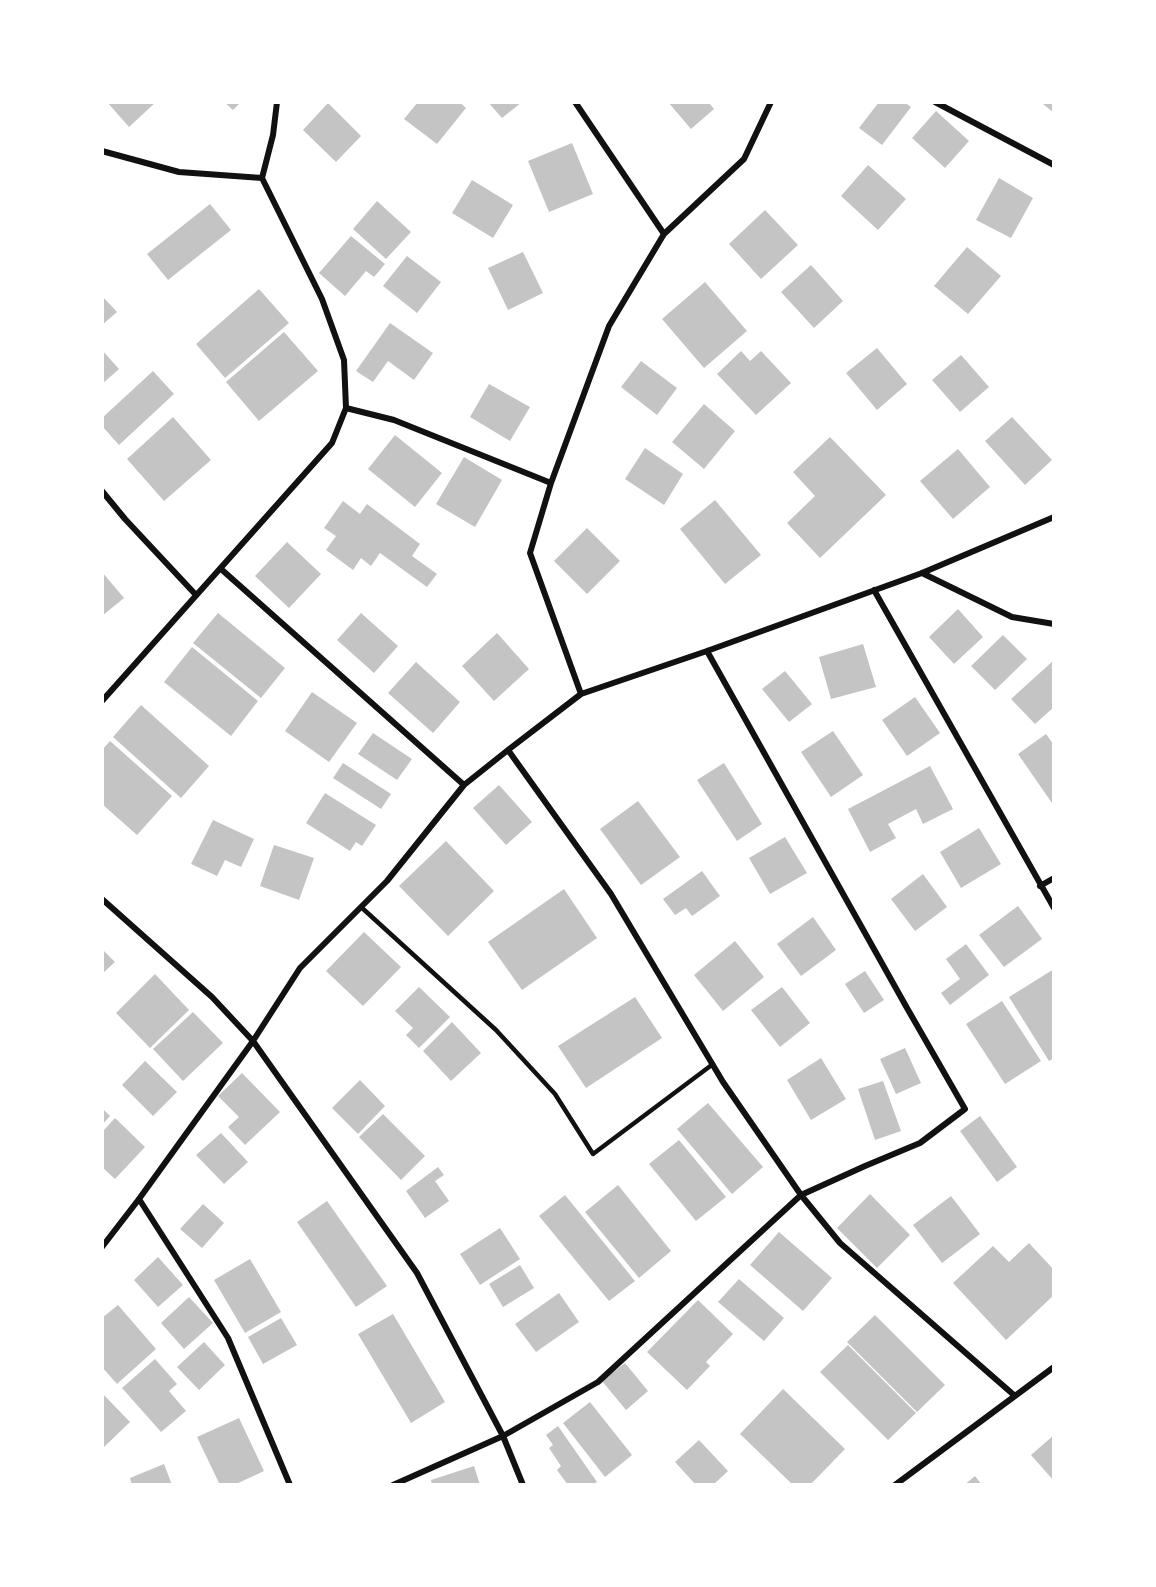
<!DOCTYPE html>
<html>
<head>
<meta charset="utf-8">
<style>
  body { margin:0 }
  #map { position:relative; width:1156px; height:1587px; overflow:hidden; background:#fff; font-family:"Asap Condensed",sans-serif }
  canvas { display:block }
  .frame { position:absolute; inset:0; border:104px solid #fff; pointer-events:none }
</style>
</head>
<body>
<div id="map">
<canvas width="1156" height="1587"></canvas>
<div class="frame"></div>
</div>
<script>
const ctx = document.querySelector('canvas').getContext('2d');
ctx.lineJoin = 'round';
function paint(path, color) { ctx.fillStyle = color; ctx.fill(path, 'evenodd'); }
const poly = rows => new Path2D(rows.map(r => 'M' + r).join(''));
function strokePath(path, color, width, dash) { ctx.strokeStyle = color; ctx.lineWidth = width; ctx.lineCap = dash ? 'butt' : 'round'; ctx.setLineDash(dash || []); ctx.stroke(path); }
paint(poly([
  [107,102,156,102,129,127],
  [224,102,241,102,233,110],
  [418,102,459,102,466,108,437,144,404,119],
  [488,102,522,102,502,118],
  [668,102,708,102,714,109,691,129],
  [879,102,904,102,911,107,882,145,859,128],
  [1044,102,1054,102,1054,113,1043,104],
  [328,103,361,136,336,162,303,130],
  [936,111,969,141,945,168,912,138],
  [572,143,593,194,549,212,528,161],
  [868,165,906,199,878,230,841,196],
  [999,178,1033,198,1011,238,976,220],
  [472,180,513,205,493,238,452,213],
  [377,201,411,232,386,259,353,229],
  [210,204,231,230,168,280,147,254],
  [765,210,798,245,761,279,729,244],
  [351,236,385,264,374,277,366,271,345,296,319,273],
  [967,247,1001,276,968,314,934,286],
  [523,252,543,293,508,310,488,268],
  [407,256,441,282,417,313,383,286],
  [811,265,843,301,814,328,781,292],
  [705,282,747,331,704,368,662,319],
  [259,289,289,323,225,378,196,344],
  [102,296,117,312,102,325],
  [390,323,433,353,414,380,388,361,373,382,356,371],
  [284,332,318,371,259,421,226,382],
  [877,348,907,384,877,410,846,373],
  [102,350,119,369,102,384],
  [741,351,750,361,761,351,791,383,756,415,717,374],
  [961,355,989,387,960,412,932,380],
  [641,361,677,388,657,415,621,387],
  [153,371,174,394,119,445,102,426,102,418],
  [489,384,530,407,510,441,470,417],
  [704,404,735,431,704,469,672,442],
  [173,417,211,460,164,501,127,459],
  [1012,417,1052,460,1025,485,985,441],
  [395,435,442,473,415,507,368,469],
  [830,437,886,495,820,558,787,523,815,496,793,472],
  [645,448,683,474,664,505,625,479],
  [958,449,990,487,953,519,920,481],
  [464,457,502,480,475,527,436,504],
  [715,500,761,555,725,584,680,529],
  [343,501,360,514,367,504,420,544,412,556,437,574,427,587,380,553,371,566,361,558,353,570,326,550,336,536,324,528],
  [587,528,620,561,587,594,554,561],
  [287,542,321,574,289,608,255,576],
  [102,572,124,598,102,616],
  [958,609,983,637,954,664,929,637],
  [218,613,285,668,261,698,193,643],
  [361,613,398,646,374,673,337,640],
  [497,633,529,669,494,701,462,666],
  [1003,635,1027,659,995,690,971,666],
  [863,644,876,687,831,699,819,657],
  [192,647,258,701,231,736,164,682],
  [1054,660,1054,707,1035,724,1011,699],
  [416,662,460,702,433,733,388,693],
  [785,671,812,704,789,722,762,689],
  [312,692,357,723,329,762,285,731],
  [915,697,940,733,907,756,882,720],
  [141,705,209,766,181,798,113,737],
  [833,731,863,775,831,797,801,752],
  [373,733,412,759,397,780,358,754],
  [1046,734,1054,745,1054,806,1018,754],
  [110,741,172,796,137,835,102,804,102,750],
  [343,763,391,794,381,809,333,778],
  [724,763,762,824,737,841,697,780],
  [930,766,953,809,923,824,916,809,888,824,896,838,870,852,848,809],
  [499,785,532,822,506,845,473,808],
  [325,793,376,825,362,846,356,842,350,851,306,823],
  [638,801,680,857,641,885,600,829],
  [213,820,254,839,241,867,225,860,217,876,191,864],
  [979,828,1001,864,961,888,940,852],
  [785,837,807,873,770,894,749,858],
  [446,841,494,891,448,936,399,886],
  [274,845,314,858,299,900,260,886],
  [702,871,720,896,692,916,686,908,675,915,663,899],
  [923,874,947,907,915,931,891,899],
  [564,889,597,938,522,990,488,942],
  [1018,906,1042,939,1004,967,979,935],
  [813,917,836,950,801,976,777,944],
  [364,932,401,967,363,1006,326,971],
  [735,941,764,977,723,1011,694,975],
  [966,944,989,975,950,1005,941,993,960,979,946,959],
  [102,949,115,962,102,974],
  [1054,969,1054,1058,1049,1061,1009,997],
  [865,971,884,1000,864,1013,845,984],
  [155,974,189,1010,150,1048,116,1013],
  [419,987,450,1017,419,1048,406,1035,413,1028,395,1011],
  [782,987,810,1023,780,1047,751,1010],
  [635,997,662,1038,586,1088,558,1046],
  [1002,1001,1041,1061,1005,1084,966,1024],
  [193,1012,223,1043,183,1081,153,1049],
  [452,1022,481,1053,451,1081,423,1051],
  [905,1048,921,1083,896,1094,880,1059],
  [821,1058,846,1099,811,1120,787,1080],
  [145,1061,177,1092,153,1116,122,1085],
  [242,1073,280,1112,245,1145,228,1127,239,1117,218,1096],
  [360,1080,385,1106,358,1134,332,1108],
  [883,1081,901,1131,875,1140,858,1089],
  [708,1103,763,1167,732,1194,677,1129],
  [102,1108,110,1116,102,1125],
  [383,1114,425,1156,401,1180,359,1137],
  [980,1116,1017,1167,997,1182,960,1131],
  [115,1118,145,1147,115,1179,102,1167,102,1132],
  [221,1133,248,1162,224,1184,196,1155],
  [679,1140,726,1197,696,1221,649,1164],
  [438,1167,444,1175,435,1181,449,1201,425,1218,406,1191],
  [618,1185,671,1251,639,1278,585,1212],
  [870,1194,910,1235,877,1268,837,1228],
  [565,1195,635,1281,609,1301,539,1216],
  [951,1196,980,1234,942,1263,913,1225],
  [327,1201,387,1286,356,1307,297,1222],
  [203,1204,224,1223,202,1248,180,1229],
  [500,1228,520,1259,480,1285,460,1254],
  [779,1232,832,1278,803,1311,750,1265],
  [1029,1243,1054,1270,1054,1295,1006,1340,953,1283,993,1246,1009,1262],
  [158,1257,183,1285,158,1307,134,1280],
  [250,1259,281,1312,245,1333,214,1280],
  [520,1265,534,1288,503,1307,489,1284],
  [739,1279,784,1318,764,1341,718,1302],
  [559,1293,579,1322,536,1352,515,1324],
  [189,1297,213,1323,184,1349,161,1323],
  [698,1300,733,1334,706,1362,710,1366,687,1390,647,1352],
  [118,1305,156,1349,117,1384,102,1367,102,1318],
  [393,1314,445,1402,411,1423,358,1334],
  [875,1315,945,1385,917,1412,847,1342],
  [281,1318,297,1345,263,1364,248,1337],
  [204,1342,225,1365,199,1390,177,1367],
  [848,1345,916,1413,888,1440,820,1372],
  [155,1359,177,1384,169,1391,186,1411,161,1432,122,1388],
  [625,1363,648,1391,626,1410,602,1381],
  [783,1389,845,1449,810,1485,793,1485,740,1434],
  [102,1393,130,1422,102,1449],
  [590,1402,632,1455,605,1477,563,1423],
  [239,1418,264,1471,234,1485,220,1485,197,1437],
  [558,1426,597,1482,592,1485,568,1485,557,1470,561,1466,549,1448,553,1445,546,1435],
  [1054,1435,1054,1481,1031,1455],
  [699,1440,728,1471,713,1485,696,1485,675,1462],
  [164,1464,172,1485,132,1485,130,1478],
  [474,1466,480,1485,432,1485,431,1480],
  [975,1476,982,1485,964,1485]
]), '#c4c4c4');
strokePath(poly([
  [361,907,496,1030,555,1094,593,1154,713,1064]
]), '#111', 4.5);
strokePath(poly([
  [575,102,664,234],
  [935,102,1054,165],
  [102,151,179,172,262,178],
  [346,408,394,420,551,483],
  [102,491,125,519,196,595],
  [221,569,464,785],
  [922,573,1012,617,1054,624],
  [874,590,1054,908],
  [581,694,530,553,551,483,609,326,664,234,744,159,771,102],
  [102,701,332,443,346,408,344,360,322,299,262,178,273,135,277,102],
  [508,750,611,894,723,1082,801,1195,840,1243,1015,1396],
  [1040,886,1054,878],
  [102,899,212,997,253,1041,417,1273,503,1436,523,1485],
  [139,1199,228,1338,290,1485],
  [102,1247,139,1199,253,1041,300,968,387,881,464,785,508,750,581,694,707,651,922,573,1054,517],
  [393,1485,503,1436,598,1382,801,1195,865,1166,920,1143,965,1109,907,1008,707,651],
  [895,1485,1054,1367]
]), '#111', 6);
</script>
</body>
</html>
